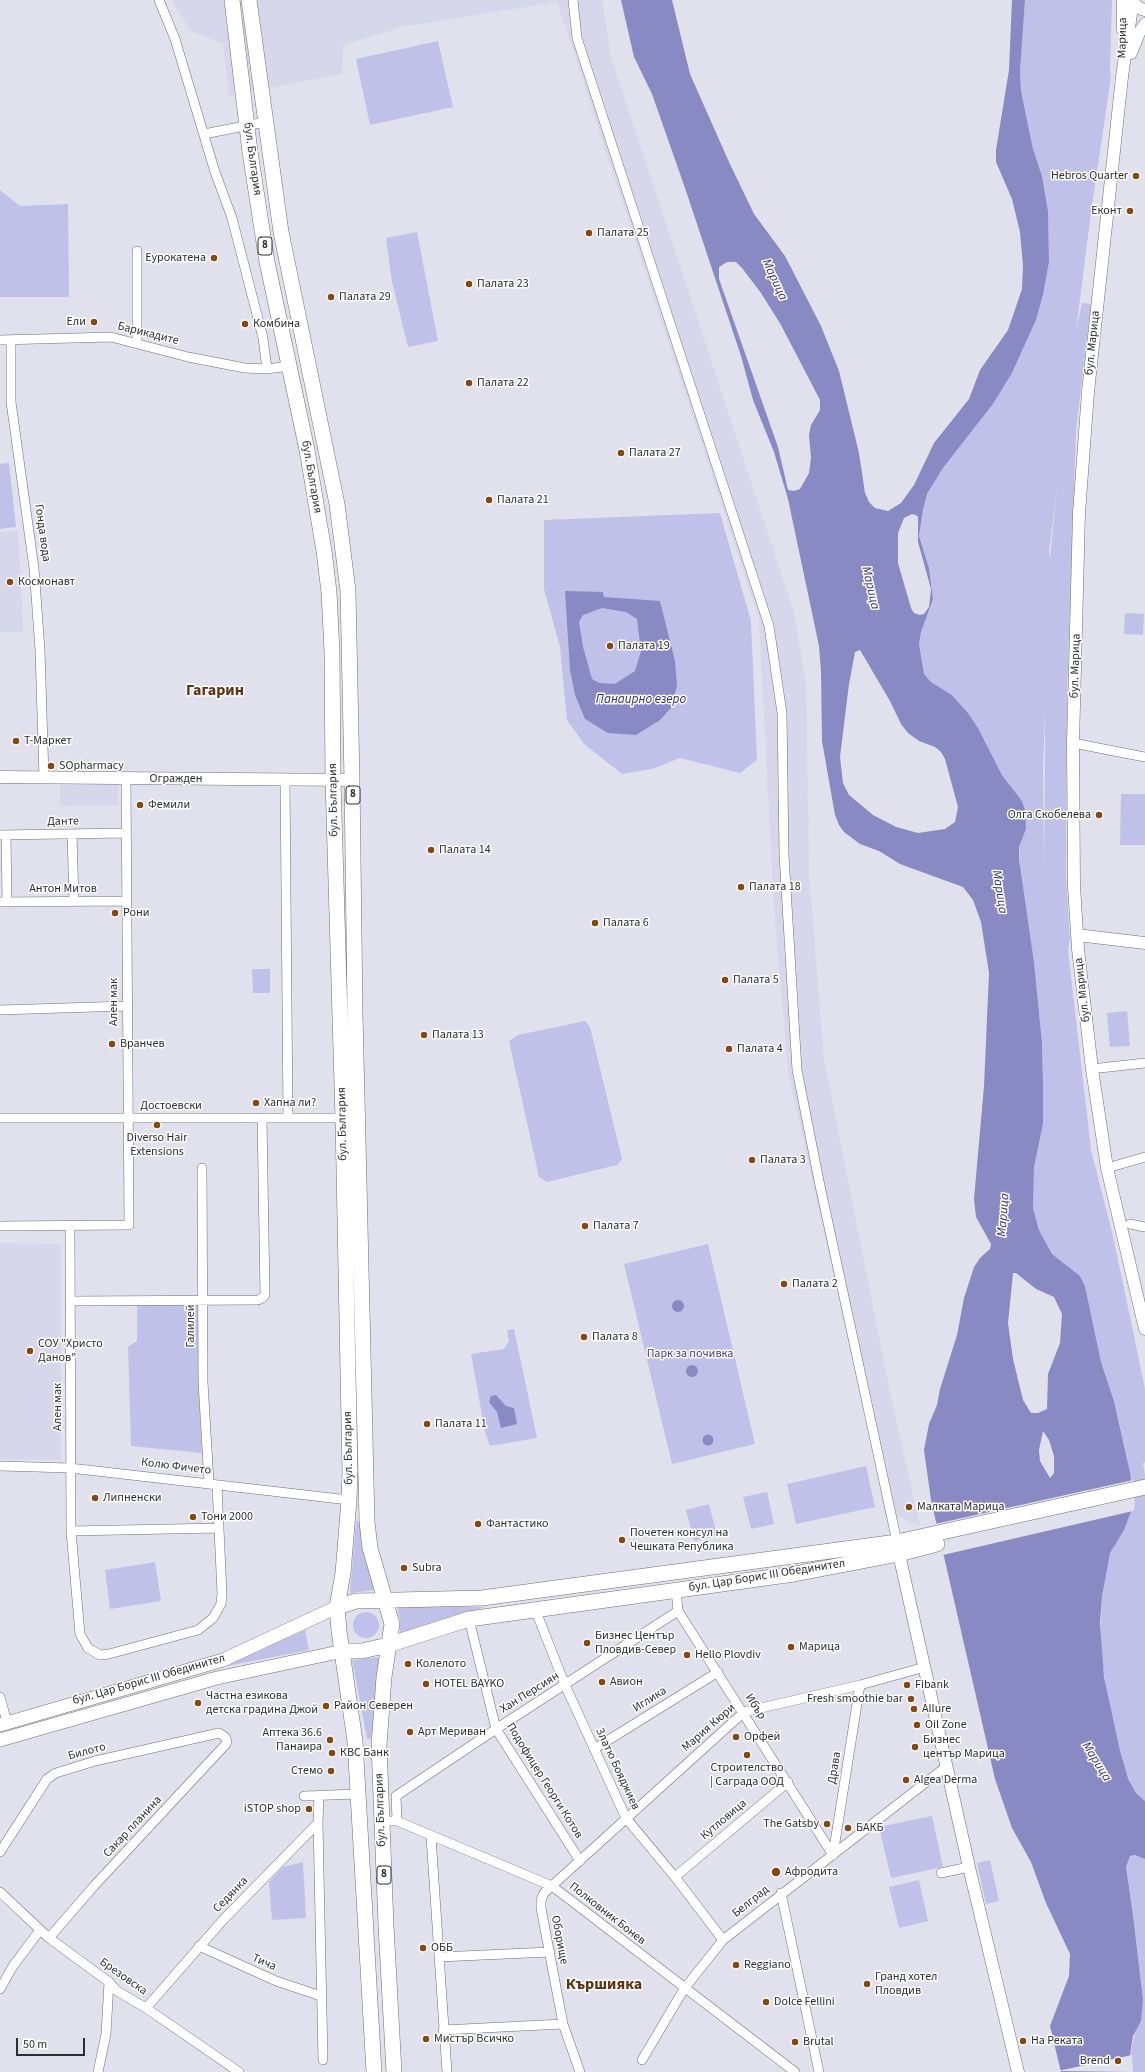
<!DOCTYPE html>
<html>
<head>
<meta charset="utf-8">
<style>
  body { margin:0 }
  #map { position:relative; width:1145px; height:2072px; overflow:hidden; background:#e1e1ed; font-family:"Source Sans 3",sans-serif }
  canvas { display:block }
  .scale { position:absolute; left:16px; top:2038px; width:69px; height:18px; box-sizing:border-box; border:2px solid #2d2e32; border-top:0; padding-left:5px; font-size:12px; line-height:14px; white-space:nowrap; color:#2d2e32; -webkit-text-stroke:3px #fff; paint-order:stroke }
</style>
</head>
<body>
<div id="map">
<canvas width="1145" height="2072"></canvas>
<div class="scale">50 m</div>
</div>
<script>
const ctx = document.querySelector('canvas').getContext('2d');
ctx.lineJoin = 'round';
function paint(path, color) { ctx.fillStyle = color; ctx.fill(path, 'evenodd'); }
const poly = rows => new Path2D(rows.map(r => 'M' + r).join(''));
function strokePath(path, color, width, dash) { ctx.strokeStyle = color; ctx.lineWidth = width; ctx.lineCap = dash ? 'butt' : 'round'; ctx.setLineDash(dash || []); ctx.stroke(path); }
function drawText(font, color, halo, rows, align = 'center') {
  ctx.font = font + ' "Source Sans 3",sans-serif'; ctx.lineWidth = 3; ctx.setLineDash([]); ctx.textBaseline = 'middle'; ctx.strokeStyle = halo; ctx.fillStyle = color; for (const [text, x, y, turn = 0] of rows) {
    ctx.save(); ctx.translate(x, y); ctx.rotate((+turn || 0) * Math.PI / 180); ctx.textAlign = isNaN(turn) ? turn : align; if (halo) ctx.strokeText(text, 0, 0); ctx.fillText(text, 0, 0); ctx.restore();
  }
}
paint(poly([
  [171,0,602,0,611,57,794,612,806,683,809,871,824,1059,891,1397,920,1526,900,1517,886,1520,874,1456,788,1071,774,909,759,620,557,2,402,27,343,45,342,74,229,96,223,44,191,31],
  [18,530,23,632,0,632,0,532],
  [118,784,118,805,60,806,60,785],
  [0,1243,61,1244,61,1460,0,1459]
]), '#d6d7ea');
paint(poly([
  [1025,0,1112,0,1110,71,1111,77,1091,212,1076,331,1082,303,1091,304,1076,431,1067,696,1066,875,1070,940,1068,950,1091,1150,1113,1236,1145,1389,1145,1462,1143,1463,1145,1475,1145,1801,1136,1793,1124,1768,1108,1703,1100,1643,1102,1596,1106,1566,1110,1553,1124,1529,1130,1472,1126,1452,1114,1401,1101,1362,1085,1286,1080,1276,1052,1254,1039,1230,1033,1208,1034,1167,1043,1124,1043,1082,1042,1043,1034,962,1020,869,1019,847,1026,829,1022,801,1002,775,978,728,968,713,952,695,931,682,924,674,919,644,921,632,933,599,929,568,919,536,923,510,927,494,943,468,993,404,1012,373,1036,320,1043,295,1049,262,1048,211,1042,176,1033,149,1021,91,1020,72],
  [1057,488,1050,558,1049,552],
  [1045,711,1045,769,1044,864,1043,772],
  [438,41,453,107,370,125,356,59],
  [0,190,20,206,68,204,69,297,0,297],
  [417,232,438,341,408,347,392,282,386,238],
  [9,463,16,527,0,529,0,464],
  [720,513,751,621,757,760,740,773,680,758,652,769,622,774,584,744,567,720,560,647,544,589,544,520],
  [1125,613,1144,614,1143,635,1124,634],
  [1121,794,1145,794,1145,845,1120,845],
  [252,969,270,969,270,993,253,993],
  [1127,1011,1130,1046,1110,1047,1107,1013],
  [585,1021,590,1027,622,1159,617,1165,547,1182,539,1177,509,1041,518,1035],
  [708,1244,755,1444,672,1464,624,1264],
  [137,1304,199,1304,199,1385,202,1453,131,1446,128,1347,137,1341],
  [514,1329,537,1438,490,1446,485,1432,471,1354,504,1349,509,1341,507,1330],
  [866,1466,875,1507,796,1524,787,1484],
  [767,1492,774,1524,751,1529,743,1497],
  [709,1504,717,1536,694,1541,686,1510],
  [356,1521,361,1521,362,1550,376,1590,350,1593],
  [155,1562,161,1601,110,1609,105,1570],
  [397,1606,485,1607,400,1633,400,1619],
  '353 1625a13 13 0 1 1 26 0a13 13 0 1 1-26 0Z',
  [305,1630,309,1650,222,1667],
  [380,1657,371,1739,367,1738,352,1660],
  [932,1816,943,1867,891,1878,879,1827],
  [1135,1855,1145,1859,1145,2072,1131,2072,1130,2054,1143,2000,1133,1915,1126,1867,1130,1856],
  [990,1860,999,1901,986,1904,977,1863],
  [303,1862,306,1918,272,1920,269,1882,283,1867],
  [919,1880,928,1921,899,1928,889,1887]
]), '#bfc1e9');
paint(poly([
  [621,0,672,0,690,74,729,162,754,214,785,256,821,326,839,371,859,453,865,493,869,502,875,508,888,511,901,503,914,485,934,443,969,399,980,370,1008,330,1022,289,1023,266,1020,232,1012,199,996,162,996,150,1009,70,1012,0,1025,0,1020,72,1021,91,1033,149,1042,176,1048,211,1049,262,1043,295,1036,320,1012,373,993,404,943,468,927,494,923,510,919,536,929,568,933,599,921,632,919,644,924,674,931,682,952,695,968,713,978,728,1002,775,1022,801,1025,810,1026,829,1019,847,1019,859,1034,962,1042,1043,1043,1082,1043,1124,1034,1167,1033,1208,1039,1230,1052,1254,1080,1276,1085,1286,1101,1362,1114,1401,1130,1472,1133,1506,1124,1530,1110,1553,1102,1596,1100,1623,1104,1677,1120,1751,1128,1778,1136,1793,1145,1801,1145,1859,1135,1855,1130,1856,1126,1867,1133,1915,1143,2000,1141,2021,1133,2036,1130,2054,1131,2072,1061,2072,1050,2026,1069,1976,1070,1954,1046,1903,1031,1862,1012,1828,995,1779,931,1500,924,1450,929,1424,937,1405,940,1389,957,1335,964,1298,974,1267,980,1258,990,1249,991,1244,976,1217,974,1199,984,1086,989,973,981,922,973,900,963,887,900,864,879,851,860,844,844,832,839,825,835,815,822,741,821,671,819,646,788,499,774,452,753,400,741,356,685,188,652,94,634,57],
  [727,262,736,262,742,268,761,293,781,325,820,400,820,410,811,425,809,435,811,458,809,473,800,489,794,491,788,490,778,447,719,279,719,267],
  [912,514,916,515,918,517,918,542,931,589,929,607,924,614,920,615,914,613,911,608,898,563,898,533,904,518],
  [860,650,890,701,901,724,908,733,919,741,935,747,941,752,945,759,958,807,955,822,945,829,918,833,896,827,873,815,849,795,843,783,840,757,849,684,855,652],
  [1013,1273,1016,1273,1036,1289,1054,1297,1062,1314,1060,1343,1048,1374,1047,1409,1038,1413,1031,1413,1023,1400,1013,1359,1008,1323],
  [1043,1431,1049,1440,1054,1456,1054,1473,1050,1478,1040,1461,1039,1450],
  [565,591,603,592,604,597,660,601,675,661,677,686,671,708,660,720,636,735,608,733,585,719,575,695,570,670],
  [602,608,626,612,637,619,641,651,635,671,615,684,599,683,592,679,583,647,579,622,583,615],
  '672 1306a6 6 0 1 1 12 0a6 6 0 1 1-12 0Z',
  '686 1371a6 6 0 1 1 12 0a6 6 0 1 1-12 0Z',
  [496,1395,506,1406,514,1408,517,1424,501,1428,497,1412,489,1402,491,1396],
  '702.5 1440a5.5 5.5 0 1 1 11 0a5.5 5.5 0 1 1-11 0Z'
]), '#8989c3');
paint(poly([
  [1133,1480,1135,1506,1133,1511,943,1555,935,1524],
  [1132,2055,1133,2072,1058,2071]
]), '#e1e1ed');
const minor = poly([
  [159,0,175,39,215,172,232,218,263,338,267,369],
  [573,0,577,38,769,626,782,713,784,855,797,1070,819,1181,897,1542],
  [204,134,265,122],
  [0,340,111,337,188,357,245,368,267,369,289,366],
  [11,340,11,402,34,568,40,650,44,778],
  [137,342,137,251],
  [1073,743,1145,757],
  [285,779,288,1117],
  [72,834,74,901],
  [0,835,126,833],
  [6,835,7,901],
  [0,902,126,901],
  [0,1010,126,1006],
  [1100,1068,1145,1063],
  [0,1118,343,1118],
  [202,1168,203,1382,209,1483],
  [1107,1168,1145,1157],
  [1130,1224,1145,1227],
  [0,1226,129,1225,126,779],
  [70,1226,71,1531,80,1634,88,1648,100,1655,109,1654,198,1630,213,1618,221,1604,222,1594,217,1485],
  [71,1301,258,1300,262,1298,265,1295,262,1118],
  [0,1466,70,1468,349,1500],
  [71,1531,219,1528],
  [676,1590,678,1611,833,1855],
  [535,1609,565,1685,626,1818,675,1877,723,1940],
  [469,1619,496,1729,580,1861],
  [0,1697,7,1722],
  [594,1749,718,1672],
  [304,1796,358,1794],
  [381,1821,397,1821,552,1886,795,2072],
  [397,1821,396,1796,496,1729,678,1611],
  [318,1823,323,2060],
  [431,1837,447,2072],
  [0,1852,47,1779,56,1773,95,1761,219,1733,225,1737,227,1741,226,1744,94,1886,49,1938],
  [833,1855,860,1685],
  [941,1873,969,1867],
  [675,1877,788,1782],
  [0,1892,49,1938,109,1982,117,1991,146,2008,239,2072],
  [781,1893,819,2072],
  [199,1946,276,1981,321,1996],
  [439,1957,550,1952],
  [0,1989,13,1966,40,1930],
  [146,2008,223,1920,318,1823,319,1795],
  [443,2030,563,2024],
  [642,2060,684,1989,723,1940,947,1766],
  [98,2072,106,2034,109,1982],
  [580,2072,563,2024,541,1908,541,1900,544,1893,744,1712,860,1685,925,1667]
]);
const tertiary = poly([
  [1130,0,1139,8,1145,10],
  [1133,0,1122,77,1088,392,1079,513,1073,743,1074,886,1078,949,1092,1069,1107,1168,1145,1329],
  [1123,30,1123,0],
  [1131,53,1139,33,1145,24],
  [0,777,352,780],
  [1077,935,1145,943],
  [899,1554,969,1867,1018,2072]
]);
const secondary = poly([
  [0,1725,223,1660,337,1607],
  [0,1740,217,1678,343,1651]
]);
const primary = poly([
  [232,0,250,152,267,262,307,450,324,551,329,592,332,652,333,780,343,1118,350,1472,349,1500,343,1573,337,1607,339,1631,355,1741,374,2072],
  [249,0,281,232,337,504,348,591,352,780,355,1013,367,1522,370,1548,392,1624,384,1677,379,1745,386,1926,394,2072],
  [337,1607,356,1601,482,1598,897,1542,1145,1487],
  [343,1651,362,1651,388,1645,469,1619,794,1574,899,1554,937,1544]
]);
strokePath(minor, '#6d6e78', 10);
strokePath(tertiary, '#6d6e78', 13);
strokePath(secondary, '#6d6e78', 14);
strokePath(primary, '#6d6e78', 16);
strokePath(minor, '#fff', 9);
strokePath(tertiary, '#fff', 12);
strokePath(secondary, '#fff', 13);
strokePath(primary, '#fff', 15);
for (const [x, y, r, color] of [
  [1136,176,4,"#874710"],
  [1130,211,4,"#874710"],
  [589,233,4,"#874710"],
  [214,258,4,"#874710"],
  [469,284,4,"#874710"],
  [331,297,4,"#874710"],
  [94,322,4,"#874710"],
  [245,324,4,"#874710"],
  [469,383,4,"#874710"],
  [621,453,4,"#874710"],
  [489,500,4,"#874710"],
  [10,582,4,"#874710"],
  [610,646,4,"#874710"],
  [16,741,4,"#874710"],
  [51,766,4,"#874710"],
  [140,805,4,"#874710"],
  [1099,815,4,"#874710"],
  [431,850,4,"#874710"],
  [741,887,4,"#874710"],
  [115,913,4,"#874710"],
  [595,923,4,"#874710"],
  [725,980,4,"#874710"],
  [424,1035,4,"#874710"],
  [112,1044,4,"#874710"],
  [729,1049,4,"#874710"],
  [256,1103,4,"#874710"],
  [157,1125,4,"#874710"],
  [752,1160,4,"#874710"],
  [585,1226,4,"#874710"],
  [784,1284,4,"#874710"],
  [584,1337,4,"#874710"],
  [30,1351,4,"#874710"],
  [427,1424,4,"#874710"],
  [95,1498,4,"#874710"],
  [909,1507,4,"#874710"],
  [193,1517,4,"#874710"],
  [478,1524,4,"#874710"],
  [622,1540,4,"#874710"],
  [404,1568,4,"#874710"],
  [587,1643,4,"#874710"],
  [791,1647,4,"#874710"],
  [687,1655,4,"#874710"],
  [408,1664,4,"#874710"],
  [602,1682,4,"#874710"],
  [426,1684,4,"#874710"],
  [907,1685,4,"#874710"],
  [911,1699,4,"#874710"],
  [198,1703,4,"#874710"],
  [326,1706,4,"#874710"],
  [914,1709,4,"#874710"],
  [917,1725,4,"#874710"],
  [410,1732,4,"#874710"],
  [736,1737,4,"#874710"],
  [330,1740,4,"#874710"],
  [915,1747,4,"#874710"],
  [332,1753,4,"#874710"],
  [747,1755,4,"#874710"],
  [331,1771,4,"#874710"],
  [906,1780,4,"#874710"],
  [309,1809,4,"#874710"],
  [827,1824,4,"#874710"],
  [848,1828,4,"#874710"],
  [776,1872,5,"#874710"],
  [423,1948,4,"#874710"],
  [736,1965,4,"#874710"],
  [867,1984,4,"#874710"],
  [766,2002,4,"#874710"],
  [426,2039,4,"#874710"],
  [1023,2041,4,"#874710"],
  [795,2042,4,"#874710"],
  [1118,2061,4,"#874710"]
]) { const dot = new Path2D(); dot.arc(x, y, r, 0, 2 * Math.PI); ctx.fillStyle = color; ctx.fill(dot); strokePath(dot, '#fff', 1.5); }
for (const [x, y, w] of [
  [265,246,14],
  [353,795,14],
  [384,1875,14]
]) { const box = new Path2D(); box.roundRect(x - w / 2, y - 9, w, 18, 3); ctx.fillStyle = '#fff'; ctx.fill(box); strokePath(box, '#2d2e32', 1); }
drawText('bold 11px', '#2d2e32', null, [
  ["8",265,246],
  ["8",353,795],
  ["8",384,1875]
]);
drawText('12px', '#2d2e32', '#fff', [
  ["Марица",1123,38,-89],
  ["бул. България",252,159,82],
  ["Барикадите",148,334,14],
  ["бул. Марица",1093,343,-84],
  ["бул. България",311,477,80],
  ["Гонда вода",42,533,82],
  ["бул. Марица",1076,666,-88],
  ["Огражден",176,779],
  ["бул. България",334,800,-91],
  ["Данте",63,822,-1],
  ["Антон Митов",63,889],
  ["бул. Марица",1083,990,-97],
  ["Ален мак",114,1002,-90],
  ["Достоевски",171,1106],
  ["бул. България",343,1124,-91],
  ["Галилей",191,1326,-90],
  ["Ален мак",58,1407,-90],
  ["бул. България",349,1448,-91],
  ["Колю Фичето",176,1467,7],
  ["бул. Цар Борис III Обединител",767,1576,-9],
  ["бул. Цар Борис III Обединител",149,1680,-16],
  ["Хан Персиян",530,1693,-32],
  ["Иглика",650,1700,-32],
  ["Ибър",755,1707,57],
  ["Мария Кюри",709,1728,-41],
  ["Билото",87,1752,-15],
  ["Драва",835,1768,-81],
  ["Златю Бояджиев",617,1769,65],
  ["Подофицер Георги Котов",544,1781,58],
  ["бул. България",381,1810,-92],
  ["Кутловица",724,1820,-40],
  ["Сакар планина",133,1827,-47],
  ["Седянка",231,1895,-46],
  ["Белград",751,1902,-39],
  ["Полковник Бонев",607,1914,38],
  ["Оборище",559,1940,79],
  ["Тича",264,1963,24],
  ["Брезовска",123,1977,35]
]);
drawText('12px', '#2d2e32', '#fff', [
  ["Hebros Quarter",1128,176,"right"],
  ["Еконт",1122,211,"right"],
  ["Палата 25",597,233],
  ["Еурокатена",206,258,"right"],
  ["Палата 23",477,284],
  ["Палата 29",339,297],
  ["Ели",86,322,"right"],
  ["Комбина",253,324],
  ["Палата 22",477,383],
  ["Палата 27",629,453],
  ["Палата 21",497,500],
  ["Космонавт",18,582],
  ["Палата 19",618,646],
  ["Т-Маркет",24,741],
  ["SOpharmacy",59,766],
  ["Фемили",148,805],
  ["Олга Скобелева",1091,815,"right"],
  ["Палата 14",439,850],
  ["Палата 18",749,887],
  ["Рони",123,913],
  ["Палата 6",603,923],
  ["Палата 5",733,980],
  ["Палата 13",432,1035],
  ["Вранчев",120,1044],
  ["Палата 4",737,1049],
  ["Хапна ли?",264,1103],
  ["Diverso Hair",157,1138,"center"],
  ["Extensions",157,1152,"center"],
  ["Палата 3",760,1160],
  ["Палата 7",593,1226],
  ["Палата 2",792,1284],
  ["Палата 8",592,1337],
  ["СОУ \"Христо",38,1344],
  ["Данов\"",38,1358],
  ["Палата 11",435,1424],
  ["Липненски",103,1498],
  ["Малката Марица",917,1507],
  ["Тони 2000",201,1517],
  ["Фантастико",486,1524],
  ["Почетен консул на",630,1533],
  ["Чешката Република",630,1547],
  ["Subra",412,1568],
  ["Бизнес Център",595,1636],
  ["Пловдив-Север",595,1650],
  ["Марица",799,1647],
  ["Hello Plovdiv",695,1655],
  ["Колелото",416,1664],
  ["Авион",610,1682],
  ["HOTEL BAYKO",434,1684],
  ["Fibank",915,1685],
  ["Частна езикова",206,1696],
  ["детска градина Джой",206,1710],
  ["Fresh smoothie bar",903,1699,"right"],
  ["Район Северен",334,1706],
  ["Allure",922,1709],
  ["Oil Zone",925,1725],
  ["Арт Мериван",418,1732],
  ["Аптека 36.6",322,1733,"right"],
  ["Панаира",322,1747,"right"],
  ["Орфей",744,1737],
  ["Бизнес",923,1740],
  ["център Марица",923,1754],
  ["КВС Банк",340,1753],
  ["Строителство",747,1768,"center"],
  ["| Саграда ООД",747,1782,"center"],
  ["Стемо",323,1771,"right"],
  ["Algea Derma",914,1780],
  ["iSTOP shop",301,1809,"right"],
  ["The Gatsby",819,1824,"right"],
  ["БАКБ",856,1828],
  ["Афродита",785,1872],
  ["ОББ",431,1948],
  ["Reggiano",744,1965],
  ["Гранд хотел",875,1977],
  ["Пловдив",875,1991],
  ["Dolce Fellini",774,2002],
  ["Мистър Всичко",434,2039],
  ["На Реката",1031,2041],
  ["Brutal",803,2042],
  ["Brend",1110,2061,"right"]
], 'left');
drawText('12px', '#433d84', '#fff', [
  ["Парк за почивка",690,1354]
]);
drawText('italic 13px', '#352d73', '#fff', [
  ["Марица",774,280,65],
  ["Марица",870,588,77],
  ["Панаирно езеро",641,700],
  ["Марица",999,892,81],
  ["Марица",1004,1215,-86],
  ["Марица",1096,1762,58]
]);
drawText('bold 16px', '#603310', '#fff', [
  ["Гагарин",215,691],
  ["Кършияка",604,1985]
]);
</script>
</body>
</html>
